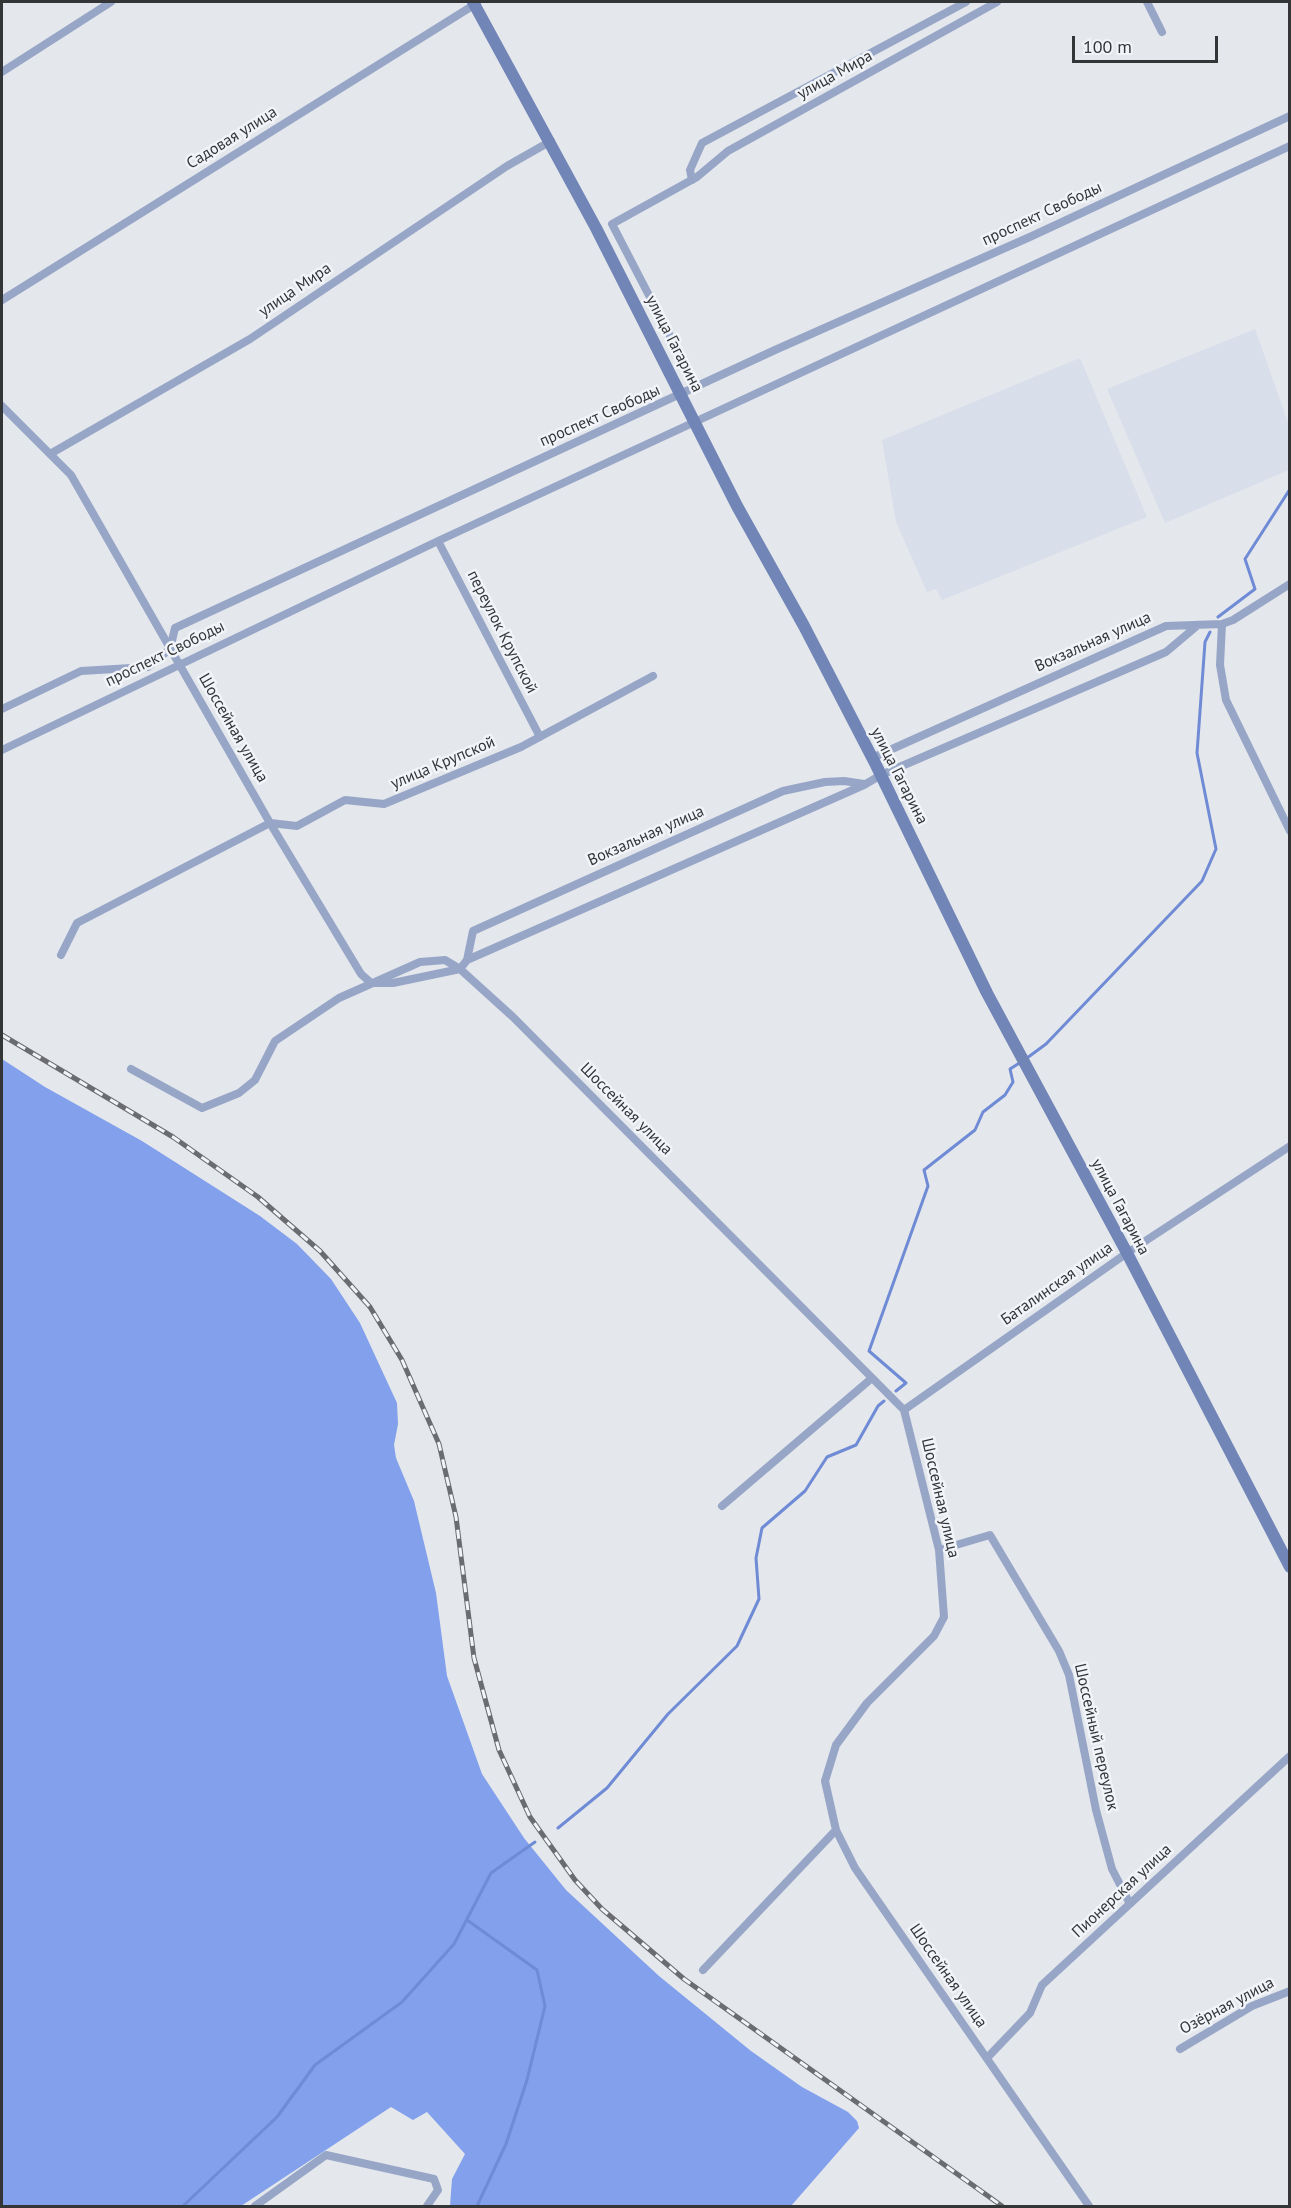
<!DOCTYPE html>
<html>
<head>
<meta charset="utf-8">
<style>
  body { margin:0 }
  #map { position:relative; width:1291px; height:2208px; overflow:hidden; background:#e4e7ec; font-family:"PT Sans",sans-serif }
  canvas { display:block }
  .frame { position:absolute; inset:0; border:3px solid #343537; pointer-events:none }
  .scale { position:absolute; left:1072px; top:36px; width:146px; height:27px; box-sizing:border-box; border:3px solid #343537; border-top:0; padding-left:8px; font-size:18px; line-height:21px; white-space:nowrap; color:#343537; -webkit-text-stroke:4px #f1f4f9; paint-order:stroke }
</style>
</head>
<body>
<div id="map">
<canvas width="1291" height="2208"></canvas>
<div class="frame"></div>
<div class="scale">100 m</div>
</div>
<script>
const ctx = document.querySelector('canvas').getContext('2d');
ctx.lineJoin = 'round';
function paint(path, color) { ctx.fillStyle = color; ctx.fill(path, 'evenodd'); }
const poly = rows => new Path2D(rows.map(r => 'M' + r).join(''));
function strokePath(path, color, width, dash) { ctx.strokeStyle = color; ctx.lineWidth = width; ctx.lineCap = dash ? 'butt' : 'round'; ctx.setLineDash(dash || []); ctx.stroke(path); }
function drawText(font, color, halo, rows, align = 'center') {
  ctx.font = font + ' "PT Sans",sans-serif'; ctx.lineWidth = 5; ctx.setLineDash([]); ctx.textBaseline = 'middle'; ctx.strokeStyle = halo; ctx.fillStyle = color; for (const [text, x, y, turn = 0] of rows) {
    ctx.save(); ctx.translate(x, y); ctx.rotate((+turn || 0) * Math.PI / 180); ctx.textAlign = isNaN(turn) ? turn : align; if (halo) ctx.strokeText(text, 0, 0); ctx.fillText(text, 0, 0); ctx.restore();
  }
}
paint(poly([
  [1255,329,1289,425,1289,470,1165,523,1107,389],
  [1080,358,1147,517,942,600,936,589,927,592,896,522,882,440]
]), '#d9deeb');
paint(poly([
  [2,1059,45,1087,142,1141,260,1216,297,1244,331,1279,360,1323,397,1403,398,1424,394,1445,396,1458,414,1501,436,1593,447,1676,482,1774,524,1838,566,1890,659,1976,751,2051,802,2087,848,2112,857,2121,859,2128,791,2206,450,2206,452,2179,465,2154,427,2112,413,2120,391,2107,241,2206,2,2206]
]), '#82a0eb');
strokePath(poly([
  [1218,617,1255,589,1245,559,1290,489],
  [1027,1058,1046,1044,1202,881,1216,849,1197,753,1205,642,1210,632],
  [896,1391,906,1383,869,1351,928,1186,924,1170,975,1130,983,1112,1005,1095,1013,1082,1010,1069,1021,1062],
  [558,1828,607,1788,668,1714,737,1646,759,1599,756,1558,762,1528,805,1491,827,1457,856,1445,878,1406,884,1401],
  [467,1920,537,1970,545,2006,527,2080,506,2144,477,2206],
  [183,2206,277,2117,315,2065,402,2002,454,1944,491,1873,535,1842]
]), '#6f8bd5', 3);
strokePath(poly([
  [1147,2,1162,32],
  [2,72,111,2],
  [692,180,690,170,702,143,966,2],
  [2,300,477,3],
  [697,388,612,224,697,177,728,151,997,2],
  [2,406,71,475,270,823,361,974,370,982],
  [50,454,250,339,507,166,551,141],
  [438,541,540,737],
  [1222,624,1220,665,1226,700,1290,831],
  [2,709,81,671,148,667,170,649,175,628,775,350,1032,236,1290,116],
  [2,750,438,541,1290,146],
  [872,758,1166,626,1222,624,1233,620,1290,584],
  [61,955,77,923,270,823,297,826,345,800,384,804,521,747,653,676],
  [467,960,864,785,881,775,1166,652,1198,625],
  [374,983,393,983,460,969,467,960,473,931,783,791,825,782,844,781,864,784],
  [131,1069,202,1108,239,1093,255,1080,275,1041,339,998,420,962,445,960,460,969,513,1017,904,1410,939,1550,944,1617,934,1636,867,1703,836,1745,825,1781,836,1830,855,1868,1089,2206],
  [904,1410,1127,1253,1290,1146],
  [722,1506,872,1378],
  [939,1550,990,1535,1059,1651,1069,1675,1096,1810,1112,1869,1130,1904],
  [703,1970,836,1830],
  [1180,2049,1252,2006,1290,1991],
  [987,2058,1030,2013,1042,1985,1290,1756],
  [255,2206,326,2155,434,2179,438,2190,427,2206]
]), '#97a6c7', 8);
strokePath(poly([
  [473,2,596,228,737,506,804,626,876,765,987,993,1127,1253,1290,1567]
]), '#7185b7', 12);
const rail = poly([
  [2,1035,173,1137,258,1197,320,1251,370,1307,402,1360,439,1444,456,1517,474,1658,499,1750,530,1817,575,1880,602,1909,684,1979,1002,2206]
]);
strokePath(rail, '#6b6c6f', 5);
strokePath(rail, '#f1f4f9', 3, [9]);
drawText('16px', '#343537', '#f1f4f9', [
  ["улица Мира",835,75,-29],
  ["Садовая улица",232,138,-32],
  ["проспект Свободы",1042,214,-25],
  ["улица Мира",295,290,-34],
  ["улица Гагарина",674,344,63],
  ["проспект Свободы",600,416,-24],
  ["переулок Крупской",502,632,63],
  ["Вокзальная улица",1093,642,-24],
  ["проспект Свободы",165,654,-26],
  ["Шоссейная улица",233,728,60],
  ["улица Крупской",443,763,-23],
  ["улица Гагарина",899,776,63],
  ["Вокзальная улица",646,836,-24],
  ["Шоссейная улица",626,1109,45],
  ["улица Гагарина",1120,1207,62],
  ["Баталинская улица",1057,1284,-35],
  ["Шоссейная улица",940,1498,77],
  ["Шоссейный переулок",1096,1737,77],
  ["Пионерская улица",1122,1891,-43],
  ["Шоссейная улица",948,1976,55],
  ["Озёрная улица",1227,2006,-28]
]);
</script>
</body>
</html>
